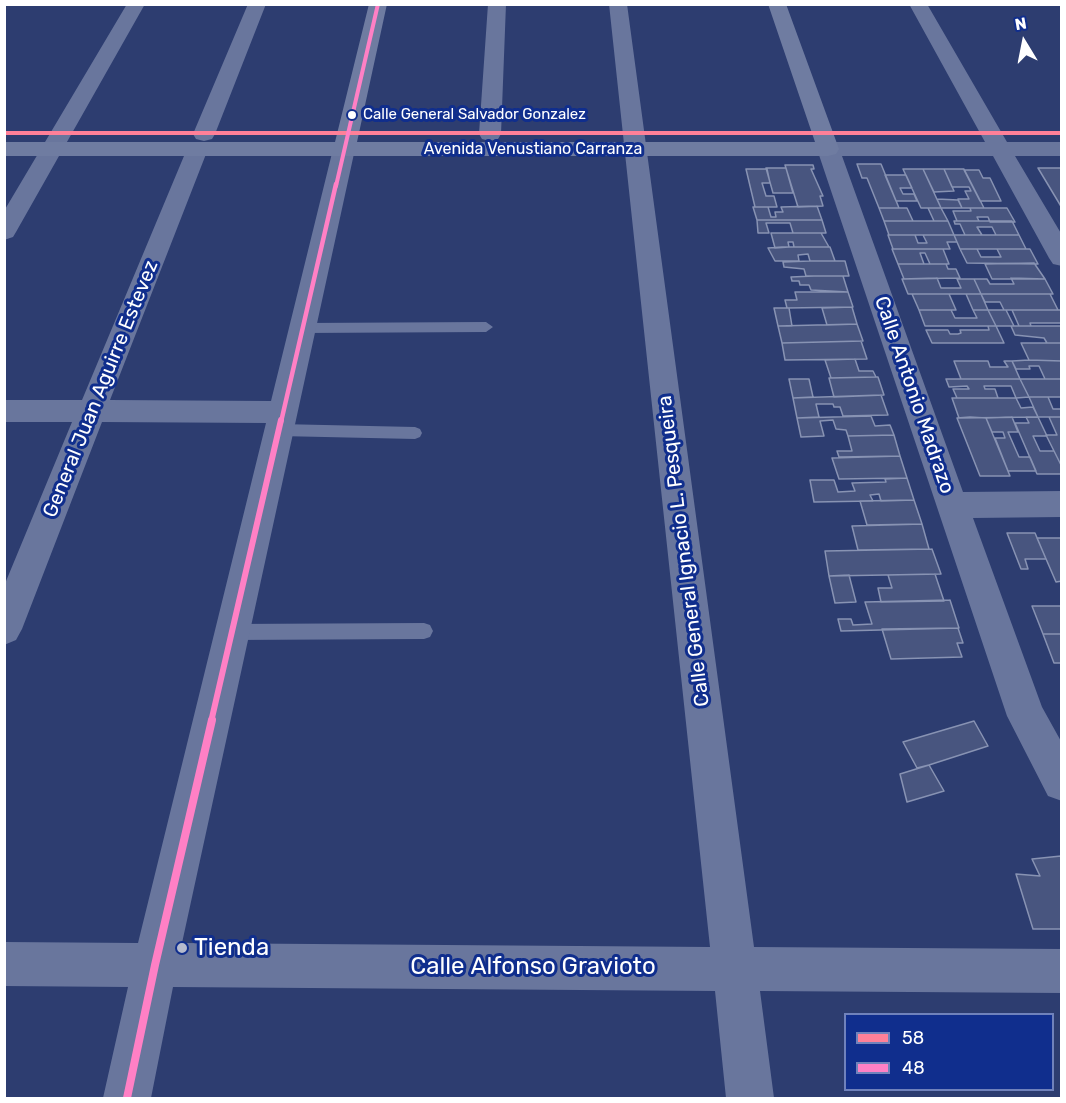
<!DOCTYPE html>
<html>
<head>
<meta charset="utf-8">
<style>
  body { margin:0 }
  #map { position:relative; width:1066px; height:1103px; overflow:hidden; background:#2d3d70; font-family:Rubik,sans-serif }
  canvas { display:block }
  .frame { position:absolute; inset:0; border:6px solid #fff; pointer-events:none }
  .legend { position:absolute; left:844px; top:1013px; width:210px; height:78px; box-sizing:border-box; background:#102e8d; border:2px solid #7082bb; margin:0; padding:8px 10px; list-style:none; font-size:18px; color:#fff }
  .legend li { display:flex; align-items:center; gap:12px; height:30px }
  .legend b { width:30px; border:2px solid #7082bb }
  .north { position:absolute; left:994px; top:12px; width:60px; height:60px; -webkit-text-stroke:4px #102e8d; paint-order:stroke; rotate:350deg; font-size:16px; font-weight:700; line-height:24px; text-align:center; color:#fff }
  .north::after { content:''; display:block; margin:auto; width:21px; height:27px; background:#fff; clip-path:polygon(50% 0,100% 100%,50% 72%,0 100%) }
</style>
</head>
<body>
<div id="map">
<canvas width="1066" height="1103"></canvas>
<div class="frame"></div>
<ul class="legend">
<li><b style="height:8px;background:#ff8098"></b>58</li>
<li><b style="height:8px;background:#ff80c5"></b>48</li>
</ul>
<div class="north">N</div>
</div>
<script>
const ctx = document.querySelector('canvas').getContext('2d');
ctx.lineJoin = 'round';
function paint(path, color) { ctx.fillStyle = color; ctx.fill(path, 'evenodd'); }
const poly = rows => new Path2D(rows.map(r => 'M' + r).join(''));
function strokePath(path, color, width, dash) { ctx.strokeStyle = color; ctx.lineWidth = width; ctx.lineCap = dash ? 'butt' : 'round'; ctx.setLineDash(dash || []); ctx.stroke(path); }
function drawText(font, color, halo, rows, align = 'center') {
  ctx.font = font + ' Rubik,sans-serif'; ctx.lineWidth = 6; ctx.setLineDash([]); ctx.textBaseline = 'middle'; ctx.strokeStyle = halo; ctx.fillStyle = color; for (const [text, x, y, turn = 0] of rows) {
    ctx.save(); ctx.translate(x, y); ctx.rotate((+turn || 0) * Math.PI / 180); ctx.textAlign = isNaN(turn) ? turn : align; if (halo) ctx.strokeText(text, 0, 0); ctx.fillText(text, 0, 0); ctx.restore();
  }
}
const building = poly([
  [857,164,881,164,899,208,879,208,867,178,862,178,857,164],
  [785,165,813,165,814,169,811,169,823,196,820,196,823,206,798,207,785,165],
  [766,168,786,168,793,193,773,193,766,168],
  [1038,168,1062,168,1062,208,1038,168],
  [746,169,767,169,770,183,762,183,766,196,774,196,777,207,755,207,746,169],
  [903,169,923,169,941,208,921,208,903,169],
  [923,169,944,169,954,191,934,192,923,169],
  [944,169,964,169,984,208,962,208,958,199,969,199,965,191,971,191,969,187,952,187,944,169],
  [964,170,979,170,983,178,990,178,1001,201,980,201,964,170],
  [885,175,906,175,912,188,900,188,903,194,914,194,917,201,896,201,885,175],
  [937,199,958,200,962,208,941,208,937,199],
  [817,206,822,220,757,220,753,207,768,207,771,217,776,217,775,212,783,212,781,207,817,206],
  [879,208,907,208,913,221,884,221,879,208],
  [928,208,941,208,948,221,934,221,928,208],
  [970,208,1007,208,1015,222,990,222,988,217,977,217,979,221,957,221,953,211,971,211,970,208],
  [757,220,822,220,826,233,793,233,790,223,766,223,769,233,758,233,757,220],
  [884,221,948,221,954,235,889,235,884,221],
  [954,221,1012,221,1019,235,996,235,992,227,977,227,982,235,965,235,960,224,955,224,954,221],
  [771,233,821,233,829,247,794,247,793,242,788,242,789,247,775,248,771,233],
  [888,235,915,235,918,243,927,243,923,235,954,235,957,242,947,242,950,249,893,249,888,235],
  [954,235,1019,235,1026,249,960,249,954,235],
  [782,247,830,247,835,261,810,261,808,254,798,255,799,261,775,261,768,248,782,247],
  [892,249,943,249,949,264,930,264,925,253,920,253,924,264,898,264,892,249],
  [960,249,977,249,981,257,1001,257,997,249,1030,249,1038,264,967,263,960,249],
  [810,261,845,261,849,276,806,276,804,269,784,267,783,262,810,261],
  [1034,263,1045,279,992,279,985,264,1034,263],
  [898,264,946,264,948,269,956,269,960,278,904,279,898,264],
  [814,276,843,276,848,292,811,290,809,285,800,285,799,281,792,281,791,277,814,276],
  [937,278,941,288,961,288,957,279,974,279,981,294,908,294,902,279,937,278],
  [1011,278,1045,279,1053,294,981,294,974,279,987,279,990,284,1014,284,1011,278],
  [795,292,848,292,853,307,787,308,785,300,797,300,795,292],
  [912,294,949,294,956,310,919,310,912,294],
  [966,294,981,294,988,310,973,310,966,294],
  [981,294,1050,294,1058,310,1004,310,1000,302,985,302,981,294],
  [852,307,857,324,827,325,822,308,852,307],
  [774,308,789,308,792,326,778,326,774,308],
  [919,310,951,310,955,318,977,318,973,310,988,310,996,326,925,326,919,310],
  [988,310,1006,310,1014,326,996,326,988,310],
  [1012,310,1062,310,1062,323,1030,323,1031,326,1019,326,1012,310],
  [857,324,863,341,782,343,778,326,857,324],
  [988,326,996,326,1004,343,932,343,926,330,948,330,950,334,958,334,961,333,960,330,989,330,988,326],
  [1011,326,1062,326,1062,343,1047,343,1044,338,1015,335,1011,326],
  [861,341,867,359,785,360,782,343,861,341],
  [1021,343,1062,343,1062,361,1029,360,1021,343],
  [855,359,859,371,873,371,876,377,831,378,825,360,855,359],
  [1029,360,1062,361,1062,379,1045,379,1039,366,1029,366,1030,369,1016,369,1012,361,1029,360],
  [954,361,988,361,990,367,1008,367,1004,361,1012,361,1020,379,961,379,954,361],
  [876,377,878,377,884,395,834,397,829,378,876,377],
  [789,379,809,379,813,397,793,398,789,379],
  [946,379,1020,379,1029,397,1016,398,1011,386,984,386,985,389,995,389,998,398,957,398,953,389,969,389,967,386,949,387,946,379],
  [1020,379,1062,379,1062,397,1029,397,1020,379],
  [881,395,888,415,843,416,840,407,834,407,833,404,816,404,819,417,797,418,793,398,881,395],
  [1029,397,1048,397,1053,409,1062,409,1062,417,1038,417,1029,397],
  [952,398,1016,398,1021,408,1033,407,1038,417,959,418,952,398],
  [871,416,875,426,890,425,894,435,848,436,846,430,836,429,833,420,820,421,824,436,801,437,797,418,871,416],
  [970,417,986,418,1010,476,980,476,957,418,970,417],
  [1012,417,1018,432,1008,432,1019,457,1030,457,1036,471,1008,471,995,438,1005,438,1003,432,992,432,986,418,1012,417],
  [1026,417,1038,417,1047,436,1033,436,1040,451,1054,451,1062,467,1062,474,1037,474,1015,423,1029,423,1026,417],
  [1049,417,1062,417,1062,467,1046,435,1057,435,1049,417],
  [894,435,900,456,839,457,837,451,852,451,848,436,894,435],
  [900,456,907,478,839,479,832,458,900,456],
  [907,478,914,500,881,501,879,494,870,495,873,501,814,502,810,480,834,480,838,492,855,491,852,483,886,482,885,479,907,478],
  [914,500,922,524,867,525,860,501,914,500],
  [922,524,929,549,858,550,852,526,922,524],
  [1007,533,1035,533,1046,559,1025,559,1028,569,1021,569,1007,533],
  [1037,538,1062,538,1062,581,1056,582,1037,538],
  [932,549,941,574,829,576,825,551,932,549],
  [935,574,944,601,881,602,878,588,892,588,888,575,935,574],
  [849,575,856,602,835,603,829,576,849,575],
  [950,600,959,628,841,631,838,619,851,619,853,625,872,624,865,602,950,600],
  [1032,606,1062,606,1062,634,1043,634,1032,606],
  [958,628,963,643,957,643,962,657,891,659,882,629,958,628],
  [1043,634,1062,634,1062,663,1054,663,1043,634],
  [974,721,988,746,929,765,917,768,903,742,974,721],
  [929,765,944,791,907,802,900,774,929,765],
  [1061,856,1062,929,1033,929,1016,874,1040,876,1032,859,1061,856]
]);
paint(building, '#48557f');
strokePath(building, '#8893b3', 1.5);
paint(poly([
  [486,322,493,327,486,332,303,333,296,328,303,323,486,322],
  [279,424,415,427,420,429,422,433,420,437,415,439,279,436,274,434,272,430,274,426,279,424],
  [424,623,430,625,433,631,430,637,424,639,231,640,225,638,222,632,225,626,231,624,424,623]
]), '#69769d');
paint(poly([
  [127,4,145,4,16,232,13,237,4,240,4,211,127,4],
  [248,4,266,4,215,134,212,139,204,141,196,139,193,134,248,4],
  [488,4,506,4,501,134,498,139,490,141,482,139,479,134,488,4],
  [609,4,627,4,754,947,1062,949,1062,993,760,991,774,1098,726,1098,715,991,173,987,151,1098,103,1098,128,987,4,986,4,942,138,943,266,423,102,422,22,629,16,640,4,645,4,586,72,422,4,422,4,400,82,400,189,144,197,142,205,144,208,149,110,400,271,401,333,149,336,144,344,142,352,144,355,149,182,943,710,947,609,4],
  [909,4,927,4,1007,142,1062,142,1062,156,1015,156,1062,235,1062,266,1053,264,1049,258,993,156,842,156,963,492,1062,491,1062,517,973,518,1042,707,1062,743,1062,801,1048,796,1007,716,817,149,820,144,828,142,985,142,909,4]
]), '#69769d');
paint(poly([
  [369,4,387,4,357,142,815,142,768,4,786,4,839,149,836,154,828,156,4,156,4,142,335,142,369,4]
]), '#6f7ca1');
strokePath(poly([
  [4,133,1062,133]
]), '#ff8098', 4);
strokePath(poly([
  [336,186,378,4]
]), '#ff80c5', 4);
strokePath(poly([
  [281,422,336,184]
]), '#ff80c5', 4.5);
strokePath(poly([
  [211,722,281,420]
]), '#ff80c5', 6);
strokePath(poly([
  [127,1098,155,965,212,720]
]), '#ff80c5', 8);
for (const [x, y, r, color] of [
  [352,115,5,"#fff"],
  [182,948,6,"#b6bbcd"]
]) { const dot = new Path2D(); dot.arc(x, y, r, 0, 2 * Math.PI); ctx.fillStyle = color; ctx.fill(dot); strokePath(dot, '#102e8d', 2); }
drawText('15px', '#fff', '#102e8d', [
  ["Calle General Salvador Gonzalez",363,115]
], 'left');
drawText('16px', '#fff', '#102e8d', [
  ["Avenida Venustiano Carranza",533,149]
]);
drawText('20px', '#fff', '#102e8d', [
  ["General Juan Aguirre Estevez",101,389,-68],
  ["Calle Antonio Madrazo",914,395,71],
  ["Calle General Ignacio L. Pesqueira",684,551,-97]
]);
drawText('24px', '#fff', '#102e8d', [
  ["Tienda",194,948]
], 'left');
drawText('24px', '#fff', '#102e8d', [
  ["Calle Alfonso Gravioto",533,967]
]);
</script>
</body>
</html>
